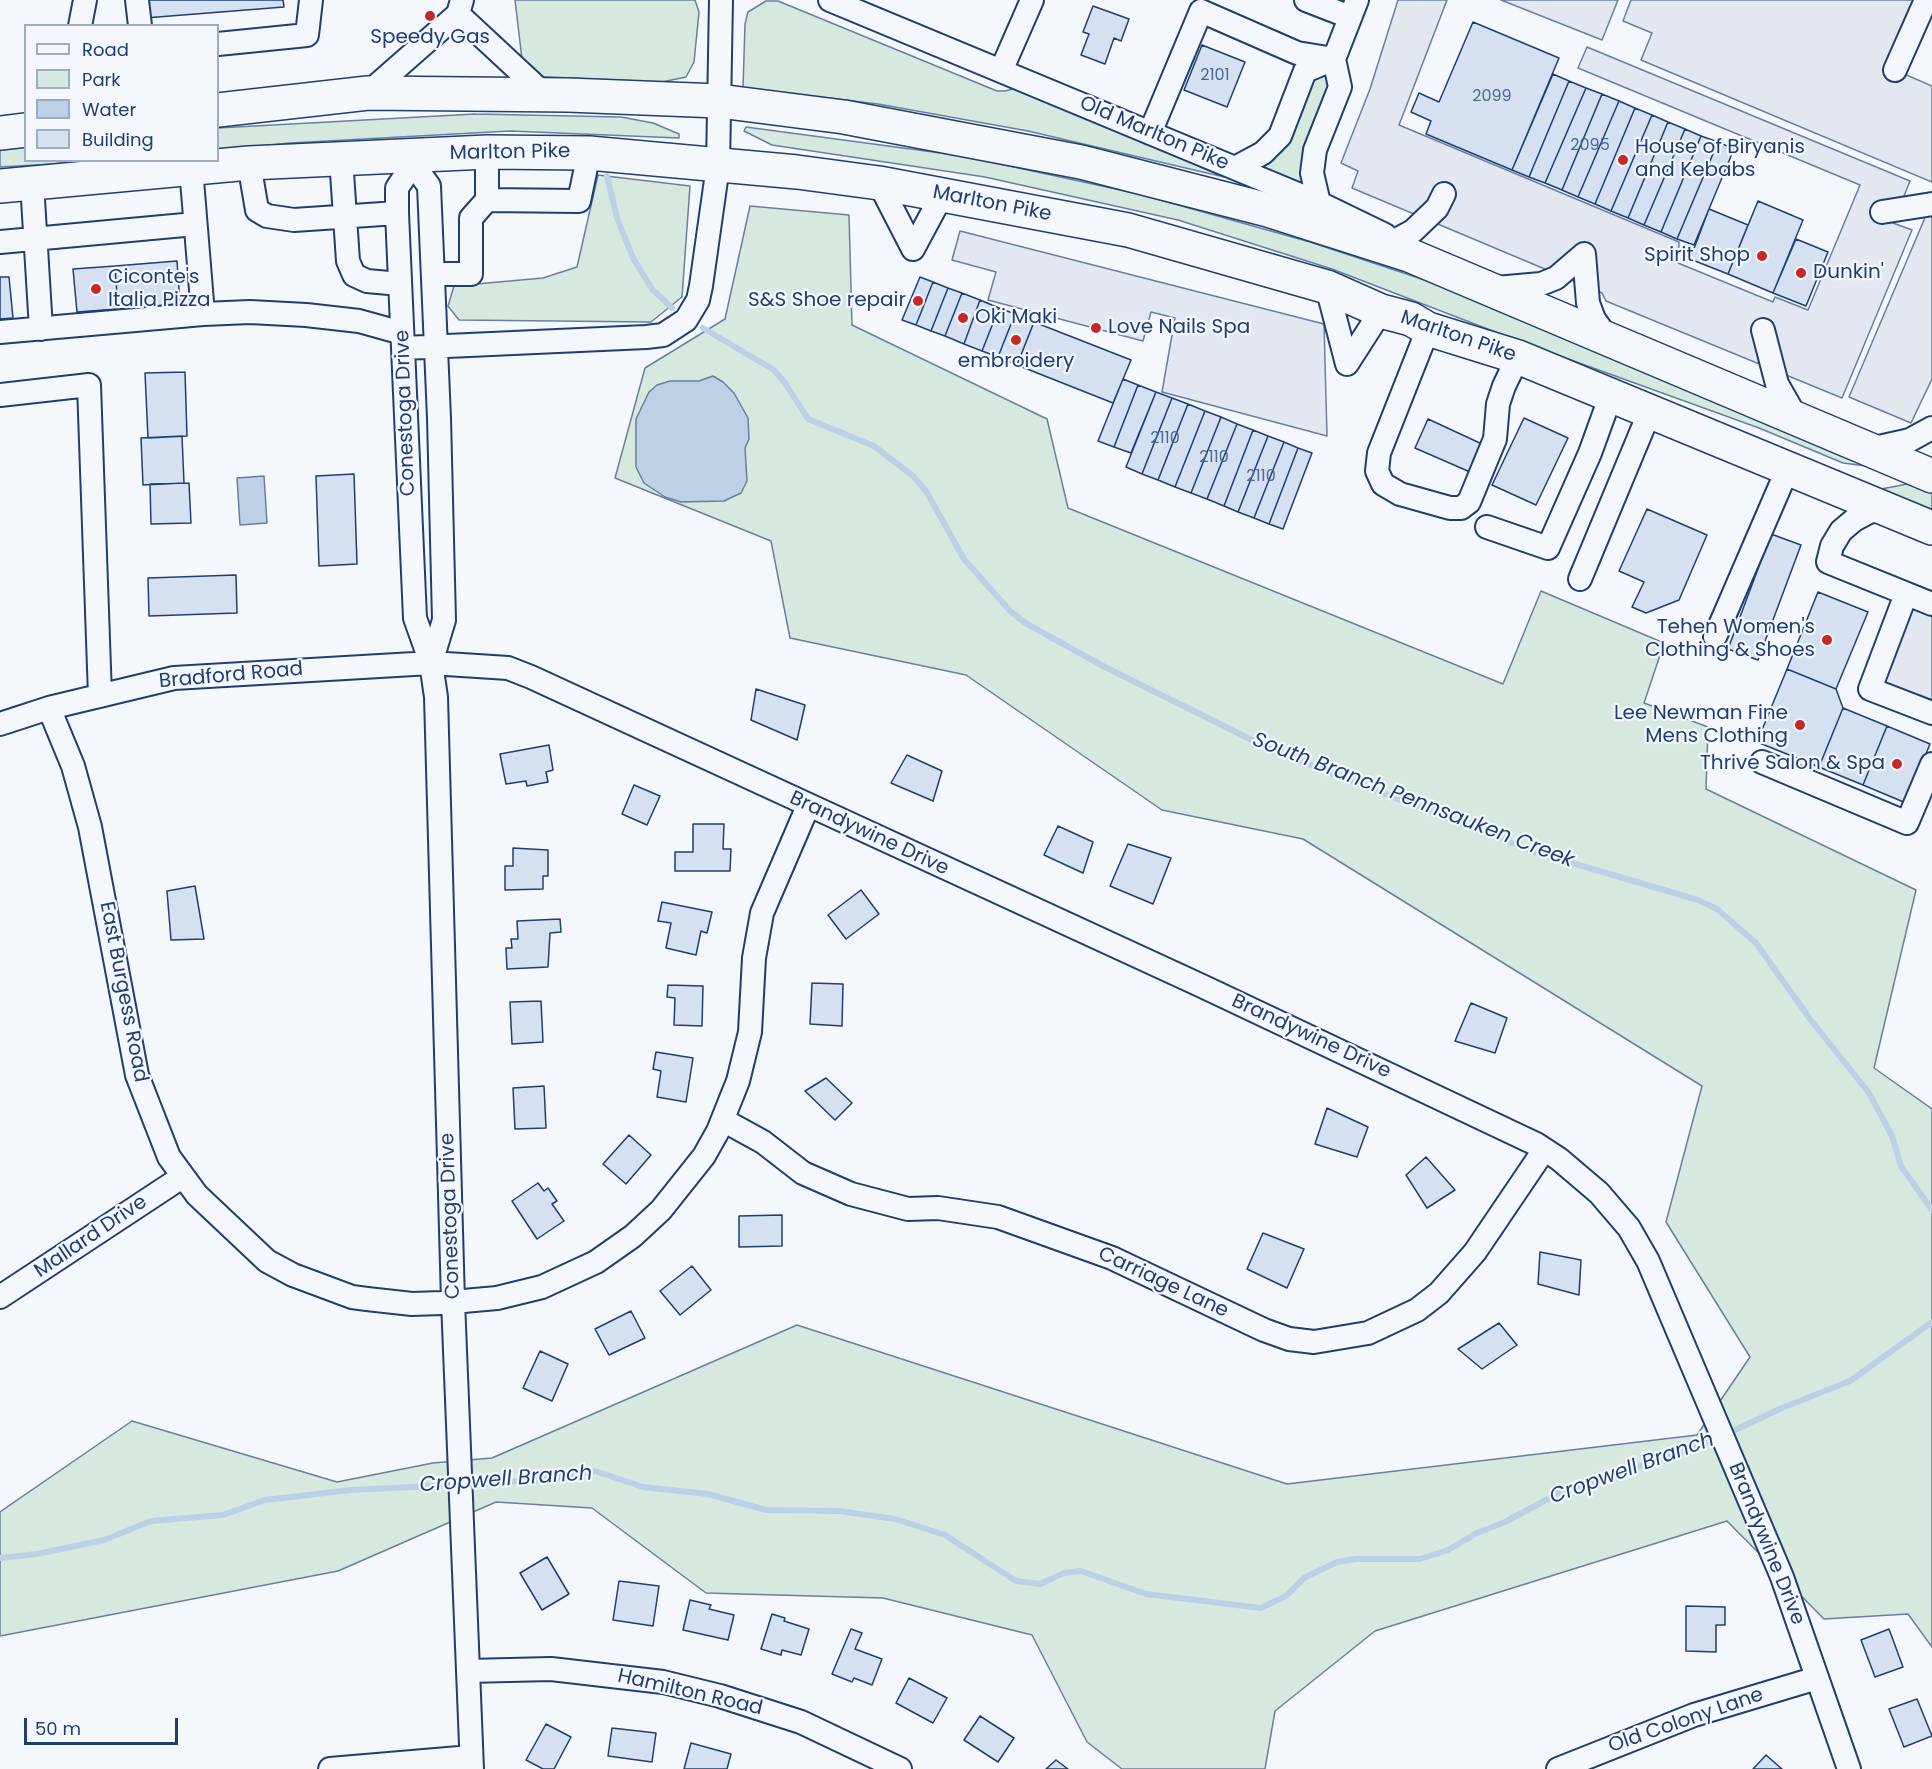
<!DOCTYPE html>
<html>
<head>
<meta charset="utf-8">
<style>
  body { margin:0 }
  #map { position:relative; width:1932px; height:1769px; overflow:hidden; background:#f4f7fb; font-family:Poppins,sans-serif }
  canvas { display:block }
  .legend { position:absolute; left:24px; top:24px; width:195px; height:138px; box-sizing:border-box; background:#f4f7fb; border:2px solid #9eadc5; margin:0; padding:8px 10px; list-style:none; font-size:18px; color:#1d3f73 }
  .legend li { display:flex; align-items:center; gap:12px; height:30px }
  .legend b { width:30px; border:2px solid #9eadc5 }
  .scale { position:absolute; left:24px; top:1718px; width:154px; height:27px; box-sizing:border-box; border:3px solid #1d3f73; border-top:0; padding-left:8px; font-size:18px; line-height:21px; white-space:nowrap; color:#1d3f73; -webkit-text-stroke:4px #f4f7fb; paint-order:stroke }
</style>
</head>
<body>
<div id="map">
<canvas width="1932" height="1769"></canvas>
<ul class="legend">
<li><b style="height:8px;background:#f4f7fb"></b>Road</li>
<li><b style="height:16px;background:#d7e8df"></b>Park</li>
<li><b style="height:16px;background:#bed0e5"></b>Water</li>
<li><b style="height:16px;background:#d5e0f0"></b>Building</li>
</ul>
<div class="scale">50 m</div>
</div>
<script>
const ctx = document.querySelector('canvas').getContext('2d');
ctx.lineJoin = 'round';
function paint(path, color) { ctx.fillStyle = color; ctx.fill(path, 'evenodd'); }
const poly = rows => new Path2D(rows.map(r => 'M' + r).join(''));
function strokePath(path, color, width, dash) { ctx.strokeStyle = color; ctx.lineWidth = width; ctx.lineCap = dash ? 'butt' : 'round'; ctx.setLineDash(dash || []); ctx.stroke(path); }
function drawText(font, color, halo, rows, align = 'center') {
  ctx.font = font + ' Poppins,sans-serif'; ctx.lineWidth = 4.5; ctx.setLineDash([]); ctx.textBaseline = 'middle'; ctx.strokeStyle = halo; ctx.fillStyle = color; for (const [text, x, y, turn = 0] of rows) {
    ctx.save(); ctx.translate(x, y); ctx.rotate((+turn || 0) * Math.PI / 180); ctx.textAlign = isNaN(turn) ? turn : align; if (halo) ctx.strokeText(text, 0, 0); ctx.fillText(text, 0, 0); ctx.restore();
  }
}
const green = poly([
  [515,0,695,0,699,12,694,62,686,77,662,82,524,76,515,0],
  [766,1,778,1,997,91,1005,91,1020,87,1224,177,1028,131,878,104,743,88,745,24,748,12,766,1],
  [1334,59,1340,87,1315,150,1319,203,1235,168,1263,154,1305,71,1334,59],
  [475,114,621,117,653,123,679,134,679,138,510,131,290,143,218,150,218,128,475,114],
  [746,127,963,156,1139,194,1310,242,1494,303,1874,467,1843,463,1759,428,1524,343,1332,269,1178,220,985,177,772,145,744,131,746,127],
  [25,146,26,160,103,161,0,167,0,148,25,146],
  [598,175,690,186,682,297,651,322,459,320,448,306,454,286,543,278,577,267,598,175],
  [750,206,849,215,852,325,1047,419,1068,508,1503,684,1541,591,1664,643,1644,703,1708,727,1706,789,1916,890,1874,1068,1932,1109,1932,1647,1908,1614,1824,1619,1727,1521,1375,1631,1275,1711,1265,1769,1122,1769,1087,1742,1032,1635,883,1598,706,1593,592,1508,496,1502,338,1571,0,1636,0,1512,132,1421,337,1482,433,1463,492,1458,797,1325,1287,1484,1697,1435,1750,1357,1666,1222,1702,1086,1303,839,1162,810,966,675,790,638,771,541,615,478,645,368,725,319,750,206],
  [1918,482,1932,488,1932,516,1904,505,1881,489,1918,482]
]);
paint(green, '#d7e8df');
strokePath(green, '#687fa3', 1.5);
const parking = poly([
  [1398,0,1447,0,1399,125,1679,242,1678,263,1773,302,1775,297,1808,310,1860,185,1578,68,1587,47,1910,181,1893,223,1912,230,1842,398,1606,301,1602,293,1352,188,1358,171,1341,163,1370,89,1398,0],
  [1501,0,1618,0,1602,40,1501,0],
  [1631,0,1926,0,1895,70,1932,86,1932,182,1641,60,1652,33,1623,21,1631,0],
  [1932,201,1932,379,1911,423,1849,397,1932,201],
  [960,231,1324,324,1327,436,1162,392,1175,318,1151,312,1143,341,988,300,996,272,952,260,960,231],
  [1906,594,1932,604,1932,713,1870,689,1906,594]
]);
paint(parking, '#e3e8f0');
strokePath(parking, '#687fa3', 1.5);
const water = poly([
  [713,376,723,382,734,393,748,418,749,439,745,448,747,481,741,493,724,501,681,502,665,497,644,483,636,467,636,419,649,392,657,385,670,381,699,381,713,376],
  [264,476,267,523,240,525,237,478,264,476]
]);
paint(water, '#bed0e5');
strokePath(water, '#687fa3', 1.5);
strokePath(poly([
  [607,176,617,218,633,258,652,289,672,308],
  [703,328,774,370,785,383,808,419,874,446,913,476,926,491,964,559,1011,612,1027,624,1105,667,1276,752,1538,853,1698,900,1717,909,1756,943,1810,1019,1869,1093,1892,1136,1901,1166,1932,1210],
  [465,1485,550,1479,595,1471,643,1487,708,1494,766,1510,839,1511,895,1519,945,1535,1016,1581,1040,1584,1064,1573,1081,1571,1146,1594,1261,1608,1286,1596,1304,1578,1337,1562,1356,1559,1420,1559,1448,1550,1477,1533,1505,1522,1561,1492,1701,1446,1782,1408,1850,1381,1932,1322],
  [0,1558,37,1554,104,1540,151,1521,223,1515,265,1500,350,1490,455,1485]
]), '#bed0e5', 6);
const building = poly([
  [144,0,283,0,284,7,145,18,144,0],
  [1093,6,1129,19,1121,41,1114,38,1105,64,1081,55,1089,34,1083,32,1093,6],
  [1473,22,1559,58,1512,170,1426,134,1431,121,1411,112,1419,93,1439,102,1473,22],
  [1202,45,1245,62,1227,107,1184,90,1202,45],
  [1553,74,1569,81,1529,177,1512,170,1553,74],
  [1569,81,1586,88,1545,183,1529,177,1569,81],
  [1586,88,1602,94,1562,190,1545,183,1586,88],
  [1602,94,1619,101,1578,197,1562,190,1602,94],
  [1619,101,1635,108,1595,204,1578,197,1619,101],
  [1635,108,1652,115,1611,211,1595,204,1635,108],
  [1652,115,1668,122,1628,218,1611,211,1652,115],
  [1668,122,1685,129,1644,225,1628,218,1668,122],
  [1685,129,1701,136,1661,232,1644,225,1685,129],
  [1701,136,1718,142,1677,239,1661,232,1701,136],
  [1718,142,1734,149,1694,245,1677,239,1718,142],
  [1758,201,1803,220,1773,293,1728,274,1758,201],
  [1709,209,1748,225,1728,274,1690,259,1709,209],
  [1796,239,1828,252,1806,306,1773,293,1796,239],
  [177,261,180,304,118,309,115,266,177,261],
  [115,266,118,309,77,312,73,269,115,266],
  [0,277,9,277,13,318,0,319,0,277],
  [920,277,933,282,916,325,902,320,920,277],
  [933,282,948,288,931,331,916,325,933,282],
  [948,288,962,293,945,336,931,331,948,288],
  [962,293,980,300,964,344,945,336,962,293],
  [980,300,999,308,982,351,964,344,980,300],
  [999,308,1015,314,998,357,982,351,999,308],
  [1015,314,1034,322,1017,365,998,357,1015,314],
  [1034,322,1131,360,1113,403,1017,365,1034,322],
  [185,372,187,436,148,438,145,373,185,372],
  [1123,379,1138,385,1114,447,1098,441,1123,379],
  [1138,385,1156,392,1131,453,1114,447,1138,385],
  [1156,392,1172,398,1142,474,1126,467,1156,392],
  [1172,398,1188,404,1158,480,1142,474,1172,398],
  [1188,404,1205,411,1175,487,1158,480,1188,404],
  [1205,411,1221,417,1191,493,1175,487,1205,411],
  [1221,417,1237,424,1207,499,1191,493,1221,417],
  [1524,418,1568,438,1536,505,1492,485,1524,418],
  [1428,419,1482,444,1470,472,1415,448,1428,419],
  [1237,424,1253,430,1224,506,1207,499,1237,424],
  [1253,430,1268,436,1238,512,1224,506,1253,430],
  [182,436,184,483,143,485,141,438,182,436],
  [1268,436,1284,442,1254,518,1238,512,1268,436],
  [1284,442,1298,448,1269,524,1254,518,1284,442],
  [1298,448,1312,453,1283,529,1269,524,1298,448],
  [354,474,357,564,319,566,316,476,354,474],
  [189,483,191,523,151,524,150,484,189,483],
  [1647,509,1707,535,1679,600,1646,613,1632,607,1644,582,1619,571,1647,509],
  [1771,534,1801,545,1758,660,1728,649,1771,534],
  [236,575,237,613,149,616,148,578,236,575],
  [1818,592,1868,612,1836,689,1787,669,1818,592],
  [1787,669,1836,689,1843,708,1819,767,1757,742,1787,669],
  [756,689,805,705,797,740,751,720,756,689],
  [1843,708,1887,726,1863,785,1819,767,1843,708],
  [1887,726,1930,744,1906,803,1863,785,1887,726],
  [549,745,553,770,546,772,548,782,527,786,526,781,506,784,500,754,549,745],
  [907,755,942,771,933,801,891,783,907,755],
  [634,785,660,796,647,825,622,814,634,785],
  [693,824,724,824,723,849,731,849,730,871,675,871,675,852,693,852,693,824],
  [1058,826,1093,842,1083,873,1044,855,1058,826],
  [1128,844,1171,858,1153,904,1110,886,1128,844],
  [513,848,548,850,548,876,543,876,543,889,505,890,505,866,513,866,513,848],
  [195,886,204,939,171,940,167,891,195,886],
  [861,890,879,914,846,939,828,915,861,890],
  [662,902,712,912,707,933,701,931,696,955,666,948,671,923,658,921,662,902],
  [560,919,561,932,550,933,548,967,507,969,506,948,512,948,511,939,518,939,517,921,560,919],
  [812,983,843,984,842,1026,810,1024,812,983],
  [668,985,703,986,702,1026,674,1025,675,998,667,997,668,985],
  [541,1001,543,1042,512,1044,510,1002,541,1001],
  [1471,1003,1507,1018,1495,1053,1455,1041,1471,1003],
  [656,1052,693,1058,686,1102,657,1097,661,1071,653,1069,656,1052],
  [826,1078,852,1103,835,1120,805,1091,826,1078],
  [544,1086,546,1128,515,1129,513,1088,544,1086],
  [1327,1108,1368,1127,1357,1157,1315,1144,1327,1108],
  [629,1135,651,1155,626,1184,603,1164,629,1135],
  [1426,1157,1455,1190,1427,1208,1406,1175,1426,1157],
  [538,1183,544,1191,548,1188,557,1201,552,1204,564,1221,537,1239,512,1201,538,1183],
  [782,1215,782,1246,739,1247,739,1216,782,1215],
  [1263,1233,1304,1249,1287,1288,1247,1269,1263,1233],
  [1540,1252,1581,1260,1579,1295,1538,1284,1540,1252],
  [692,1266,711,1290,680,1315,660,1291,692,1266],
  [631,1311,645,1338,609,1355,595,1329,631,1311],
  [1499,1323,1517,1345,1482,1369,1458,1349,1499,1323],
  [540,1351,568,1364,552,1401,523,1388,540,1351],
  [547,1557,569,1594,542,1610,520,1573,547,1557],
  [619,1581,659,1586,653,1626,613,1620,619,1581],
  [690,1600,711,1605,709,1609,734,1615,728,1640,683,1630,690,1600],
  [1686,1606,1725,1607,1725,1625,1716,1625,1716,1652,1686,1651,1686,1606],
  [772,1614,785,1618,784,1621,809,1629,801,1655,782,1650,781,1655,761,1649,772,1614],
  [851,1629,862,1633,855,1649,882,1659,872,1685,854,1678,852,1682,832,1674,851,1629],
  [1889,1629,1903,1667,1875,1677,1861,1640,1889,1629],
  [909,1678,947,1698,933,1723,896,1703,909,1678],
  [1917,1699,1932,1736,1904,1747,1889,1709,1917,1699],
  [980,1716,1014,1738,998,1762,964,1740,980,1716],
  [546,1724,571,1737,554,1769,543,1769,526,1760,546,1724],
  [612,1728,656,1733,652,1762,608,1756,612,1728],
  [691,1743,731,1754,727,1769,684,1769,691,1743],
  [1766,1755,1782,1769,1753,1769,1766,1755],
  [1056,1760,1068,1769,1046,1769,1056,1760]
]);
paint(building, '#d5e0f0');
strokePath(building, '#1d3f73', 1.5);
const minor = poly([
  [137,0,140,26],
  [830,0,1319,203,1385,235],
  [1306,0,1350,17],
  [458,14,544,94],
  [80,26,85,0],
  [218,44,307,35,311,0],
  [1895,70,1926,0],
  [1001,71,1032,0],
  [368,93,458,14,462,0],
  [1150,133,1201,11,1297,53,1334,59],
  [412,155,413,164,429,186,439,418,444,620,431,663],
  [341,158,348,261,354,275,367,281,400,284],
  [249,163,257,210,267,216,294,220,397,213],
  [413,164,397,188,397,213,415,618,431,663,436,697,453,1301,472,1769],
  [1235,168,1263,153,1280,136,1305,71,1334,59],
  [32,183,41,329],
  [879,183,913,249],
  [487,200,579,201,589,153],
  [1319,203,1312,173,1315,150,1340,87,1334,59,1357,0],
  [1882,212,1932,204],
  [0,242,195,224],
  [1375,242,1396,240,1413,231,1437,208,1444,194],
  [913,249,942,195],
  [433,274,471,274,471,218,487,200,487,152],
  [1327,287,1347,364,1381,311],
  [1496,288,1541,284,1556,278,1584,254,1588,303,1594,319,1608,339],
  [203,314,250,312,306,315,359,321,402,333],
  [1428,329,1379,453,1377,471,1383,484,1400,494,1450,508,1461,508,1469,502,1495,439,1498,404,1504,386,1518,357],
  [1763,330,1777,384,1797,419],
  [0,332,203,314,191,168],
  [403,348,646,337,663,335,686,320,698,300,701,286,718,166,721,0],
  [0,395,89,385,100,696],
  [1870,449,1910,440,1932,428],
  [1886,509,1869,512,1854,520,1841,531,1832,546,1828,562,1932,604],
  [1487,527,1548,548,1590,453,1611,395],
  [1580,579,1650,411],
  [1906,594,1870,689,1932,713],
  [1715,637,1788,468],
  [49,708,73,766,90,827,137,1075,169,1157,197,1195,267,1261,293,1275,352,1297,367,1299,412,1304,441,1303,497,1298,542,1287,596,1262,633,1236,661,1210,704,1156,718,1131,738,1081,750,1032,754,958,762,913,808,806],
  [0,724,49,708,174,678,431,663,508,668,531,677,1202,986,1536,1144,1559,1159,1599,1193,1629,1228,1648,1261,1782,1577,1849,1769],
  [1762,762,1907,823,1932,764],
  [723,1120,763,1142,803,1173,851,1194,908,1209,938,1208,998,1217,1112,1258,1264,1330,1289,1339,1314,1342,1368,1333,1417,1310,1439,1293,1475,1252,1544,1150],
  [0,1297,182,1177],
  [468,1671,551,1669,663,1682,720,1696,801,1722,900,1769],
  [330,1769,471,1757],
  [1558,1769,1694,1715,1817,1678]
]);
const highway = poly([
  [218,110,368,93,568,95,719,101,844,117,1081,162,1268,210,1409,255,1932,476],
  [0,133,26,130],
  [0,186,249,163,487,152,589,153,797,172,879,183,1128,230,1327,287,1381,311,1411,319,1428,329,1518,357,1932,528]
]);
strokePath(minor, '#1d3f73', 26);
strokePath(highway, '#1d3f73', 36);
strokePath(minor, '#f4f7fb', 22);
strokePath(highway, '#f4f7fb', 33);
for (const [x, y, r, color] of [
  [430,16,6,"#c62828"],
  [1623,160,6,"#c62828"],
  [1762,256,6,"#c62828"],
  [1801,273,6,"#c62828"],
  [96,289,6,"#c62828"],
  [918,301,6,"#c62828"],
  [963,318,6,"#c62828"],
  [1096,328,6,"#c62828"],
  [1016,340,6,"#c62828"],
  [1827,640,6,"#c62828"],
  [1800,725,6,"#c62828"],
  [1897,764,6,"#c62828"]
]) { const dot = new Path2D(); dot.arc(x, y, r, 0, 2 * Math.PI); ctx.fillStyle = color; ctx.fill(dot); strokePath(dot, '#f4f7fb', 2); }
drawText('16px', '#4b6792', null, [
  ["2101",1215,76],
  ["2099",1492,97],
  ["2095",1590,146],
  ["2110",1165,439],
  ["2110",1214,458],
  ["2110",1261,477]
]);
drawText('20px', '#1d3f73', '#f4f7fb', [
  ["Speedy Gas",430,38,"center"],
  ["House of Biryanis",1635,148],
  ["and Kebabs",1635,171],
  ["Spirit Shop",1750,256,"right"],
  ["Dunkin'",1813,273],
  ["Ciconte's",108,278],
  ["Italia Pizza",108,301],
  ["S&S Shoe repair",906,301,"right"],
  ["Oki Maki",975,318],
  ["Love Nails Spa",1108,328],
  ["embroidery",1016,362,"center"],
  ["Tehen Women's",1815,628,"right"],
  ["Clothing & Shoes",1815,651,"right"],
  ["Lee Newman Fine",1788,714,"right"],
  ["Mens Clothing",1788,737,"right"],
  ["Thrive Salon & Spa",1885,764,"right"]
], 'left');
drawText('20px', '#1d3f73', '#f4f7fb', [
  ["Old Marlton Pike",1154,134,23],
  ["Marlton Pike",510,153,-1],
  ["Marlton Pike",992,204,11],
  ["Marlton Pike",1458,337,19],
  ["Conestoga Drive",406,413,-92],
  ["Bradford Road",231,676,-5],
  ["Brandywine Drive",869,834,25],
  ["East Burgess Road",123,992,79],
  ["Brandywine Drive",1311,1037,25],
  ["Conestoga Drive",451,1216,-92],
  ["Mallard Drive",91,1237,-34],
  ["Carriage Lane",1163,1283,25],
  ["Brandywine Drive",1766,1544,68],
  ["Hamilton Road",690,1693,13],
  ["Old Colony Lane",1686,1721,-19]
]);
drawText('italic 21px', '#1d3f73', '#f4f7fb', [
  ["South Branch Pennsauken Creek",1413,801,21],
  ["Cropwell Branch",1632,1469,-20],
  ["Cropwell Branch",506,1480,-4]
]);
</script>
</body>
</html>
